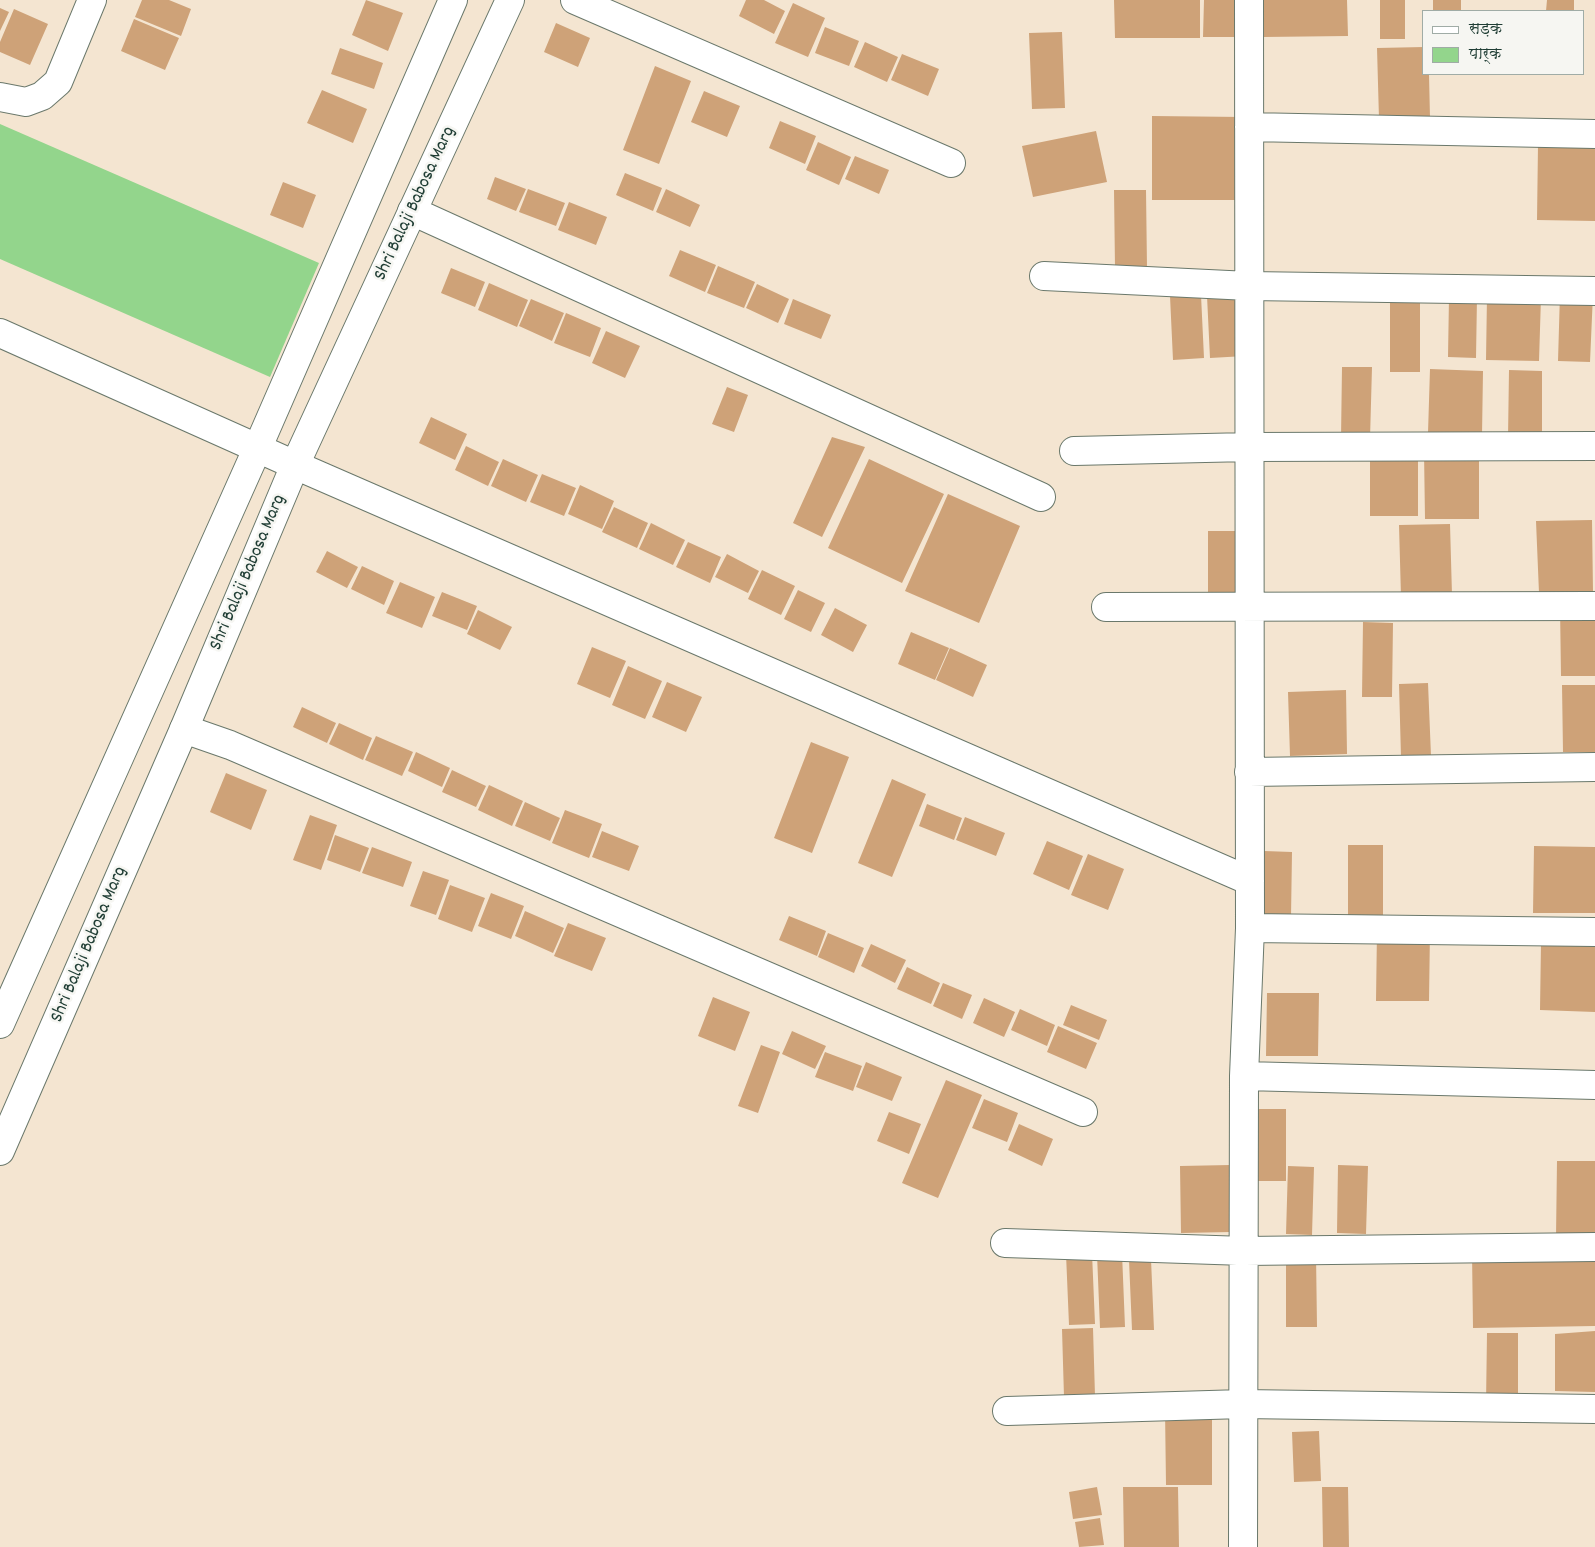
<!DOCTYPE html>
<html>
<head>
<meta charset="utf-8">
<style>
  body { margin:0 }
  #map { position:relative; width:1595px; height:1547px; overflow:hidden; background:#f4e5d1; font-family:Dekko,"Playpen Sans Deva",sans-serif }
  canvas { display:block }
  .legend { position:absolute; left:1422px; top:10px; width:162px; height:65px; box-sizing:border-box; background:#f6f6f2; border:1px solid #a0aca6; margin:0; padding:6px 9px; list-style:none; font-size:15px; color:#1f3d34 }
  .legend li { display:flex; align-items:center; gap:10px; height:25px }
  .legend b { width:25px; border:1px solid #a0aca6 }
</style>
</head>
<body>
<div id="map">
<canvas width="1595" height="1547"></canvas>
<ul class="legend">
<li><b style="height:6px;background:#fff"></b>सड़क</li>
<li><b style="height:14px;background:#93d58c"></b>पार्क</li>
</ul>
</div>
<script>
const ctx = document.querySelector('canvas').getContext('2d');
ctx.lineJoin = 'round';
function paint(path, color) { ctx.fillStyle = color; ctx.fill(path, 'evenodd'); }
const poly = rows => new Path2D(rows.map(r => 'M' + r).join(''));
function strokePath(path, color, width, dash) { ctx.strokeStyle = color; ctx.lineWidth = width; ctx.lineCap = dash ? 'butt' : 'round'; ctx.setLineDash(dash || []); ctx.stroke(path); }
function drawText(font, color, halo, rows, align = 'center') {
  ctx.font = font + ' Dekko,sans-serif'; ctx.lineWidth = 5; ctx.setLineDash([]); ctx.textBaseline = 'middle'; ctx.strokeStyle = halo; ctx.fillStyle = color; for (const [text, x, y, turn = 0] of rows) {
    ctx.save(); ctx.translate(x, y); ctx.rotate((+turn || 0) * Math.PI / 180); ctx.textAlign = isNaN(turn) ? turn : align; if (halo) ctx.strokeText(text, 0, 0); ctx.fillText(text, 0, 0); ctx.restore();
  }
}
paint(poly([
  [0,124,319,263,270,377,0,259]
]), '#93d58c');
paint(poly([
  [142,0,169,0,191,9,181,36,135,17],
  [366,0,403,13,388,51,352,35],
  [746,0,764,0,785,11,774,34,739,16],
  [1114,0,1200,0,1200,38,1115,38],
  [1204,0,1240,0,1240,37,1203,37],
  [1263,0,1347,0,1348,36,1263,37],
  [1380,0,1405,0,1405,39,1380,39],
  [1433,0,1461,0,1461,11,1433,11],
  [1547,0,1574,0,1574,11,1546,11],
  [793,3,825,18,808,57,775,43],
  [0,8,9,12,0,31],
  [14,9,48,24,30,65,0,52,0,42],
  [134,19,179,38,165,70,121,51],
  [556,23,590,38,578,67,544,52],
  [825,27,859,41,849,66,815,53],
  [1062,32,1065,108,1032,109,1029,33],
  [865,42,898,57,887,82,854,67],
  [1424,47,1424,74,1429,74,1430,118,1379,119,1377,48],
  [340,48,383,63,374,89,331,74],
  [902,54,939,69,928,96,891,80],
  [655,66,691,81,659,164,623,150],
  [322,90,367,109,353,143,307,123],
  [704,91,740,106,727,137,691,122],
  [1152,116,1243,117,1243,200,1152,200],
  [780,121,816,136,805,164,769,148],
  [1096,131,1107,182,1033,197,1022,146],
  [818,142,851,157,839,185,806,170],
  [1538,145,1595,146,1595,221,1537,220],
  [855,156,889,170,879,194,845,179],
  [625,173,662,188,653,211,616,195],
  [495,177,526,189,516,211,487,199],
  [283,182,316,195,303,228,270,215],
  [528,189,565,203,556,226,519,212],
  [666,189,700,205,690,227,656,212],
  [1114,190,1146,190,1147,268,1115,268],
  [569,202,607,217,596,245,558,230],
  [680,250,716,265,705,292,669,276],
  [718,266,755,282,744,308,707,293],
  [451,268,485,282,475,307,441,293],
  [489,283,528,300,517,327,478,310],
  [757,284,789,299,778,323,746,308],
  [1560,293,1593,294,1590,362,1558,361],
  [1242,294,1245,356,1210,358,1207,296],
  [1201,295,1204,358,1173,360,1170,296],
  [1487,296,1541,297,1539,361,1486,360],
  [1390,297,1420,297,1420,372,1390,372],
  [1449,297,1477,297,1476,358,1448,357],
  [531,299,564,313,552,341,519,326],
  [793,299,831,315,821,339,784,324],
  [566,313,601,328,590,357,554,343],
  [606,331,640,346,625,378,592,363],
  [1342,367,1372,367,1370,439,1341,439],
  [1430,369,1483,371,1482,435,1428,433],
  [1509,370,1542,371,1542,439,1508,438],
  [727,387,748,395,734,432,712,424],
  [431,417,467,434,455,460,419,443],
  [832,437,865,447,822,537,793,523],
  [466,446,499,462,488,486,455,470],
  [1370,451,1418,451,1418,516,1370,516],
  [1424,451,1479,451,1479,519,1425,519],
  [503,459,538,475,526,502,491,486],
  [869,459,944,494,902,583,828,548],
  [542,474,576,488,564,516,530,502],
  [580,485,614,501,602,529,568,514],
  [948,494,1020,526,979,623,905,591],
  [614,507,648,523,637,548,602,532],
  [1592,520,1593,592,1539,593,1536,521],
  [651,523,685,540,673,565,639,549],
  [1450,524,1452,595,1401,597,1399,525],
  [1208,531,1237,531,1238,593,1208,594],
  [688,542,721,557,710,583,676,567],
  [327,551,358,567,347,588,316,572],
  [727,554,759,571,748,593,715,577],
  [362,566,394,581,384,605,351,589],
  [762,570,795,586,781,615,748,599],
  [400,582,435,597,422,628,386,613],
  [798,590,825,603,811,632,784,619],
  [442,592,477,606,467,630,432,616],
  [1560,607,1595,607,1595,676,1561,676],
  [835,608,867,625,853,652,821,635],
  [478,610,512,627,500,650,467,634],
  [1363,622,1393,623,1392,697,1362,697],
  [911,632,949,648,935,680,898,664],
  [592,647,626,661,610,698,577,684],
  [950,648,987,665,973,697,936,680],
  [628,666,662,681,645,719,612,705],
  [667,682,702,697,686,732,652,717],
  [1428,683,1431,756,1401,757,1399,684],
  [1562,685,1595,685,1595,752,1563,752],
  [1346,690,1347,754,1290,756,1288,692],
  [302,707,336,723,327,743,293,727],
  [339,723,372,738,363,760,329,744],
  [376,736,413,752,402,776,365,760],
  [811,742,849,757,812,853,774,838],
  [416,752,450,768,442,787,408,771],
  [452,770,486,786,476,807,442,792],
  [226,773,267,790,251,830,210,812],
  [892,779,926,794,892,877,858,863],
  [489,785,523,801,512,826,478,810],
  [525,802,560,818,550,841,515,826],
  [927,804,962,818,954,840,919,826],
  [565,810,602,824,589,858,552,843],
  [310,815,337,825,321,870,293,860],
  [965,817,1005,833,996,856,956,840],
  [602,831,639,846,629,871,592,857],
  [335,835,369,848,360,872,327,860],
  [1047,841,1083,856,1069,890,1033,874],
  [1348,845,1383,845,1383,917,1348,917],
  [1534,846,1595,847,1595,913,1533,913],
  [372,847,412,862,403,887,362,873],
  [1264,851,1292,852,1291,917,1263,916],
  [1088,854,1124,869,1108,910,1071,895],
  [423,871,449,880,436,915,410,906],
  [450,885,485,898,472,932,438,919],
  [491,893,524,906,511,939,478,926],
  [525,911,564,928,553,953,515,936],
  [789,916,826,931,817,956,779,940],
  [568,923,606,938,592,971,554,956],
  [1377,930,1430,930,1429,1001,1376,1001],
  [828,933,864,948,854,973,818,957],
  [1541,943,1595,944,1595,1012,1540,1010],
  [871,944,906,960,895,983,861,966],
  [907,967,940,983,931,1004,897,989],
  [943,983,972,995,962,1019,933,1006],
  [1267,993,1319,993,1318,1056,1266,1056],
  [713,997,750,1012,735,1051,698,1036],
  [984,998,1015,1012,1004,1037,973,1023],
  [1071,1005,1107,1020,1099,1040,1063,1025],
  [1020,1009,1055,1025,1047,1046,1011,1030],
  [1058,1026,1097,1043,1086,1069,1047,1052],
  [792,1031,826,1046,815,1069,782,1054],
  [761,1045,780,1052,758,1113,738,1106],
  [825,1052,862,1066,853,1091,815,1077],
  [866,1062,902,1077,892,1101,856,1087],
  [946,1080,982,1095,938,1198,902,1183],
  [984,1099,1018,1113,1007,1142,972,1128],
  [1255,1109,1286,1109,1286,1181,1254,1181],
  [889,1112,921,1124,909,1154,877,1141],
  [1019,1124,1053,1139,1042,1166,1008,1150],
  [1557,1161,1595,1161,1595,1237,1556,1237],
  [1230,1165,1231,1232,1181,1233,1180,1166],
  [1338,1165,1368,1166,1366,1234,1337,1233],
  [1288,1166,1314,1167,1312,1235,1286,1234],
  [1595,1251,1595,1326,1473,1328,1472,1252],
  [1092,1253,1095,1324,1069,1325,1066,1254],
  [1122,1253,1125,1327,1100,1328,1097,1254],
  [1286,1254,1316,1254,1317,1327,1286,1327],
  [1151,1259,1154,1330,1132,1330,1129,1260],
  [1093,1328,1095,1396,1064,1397,1062,1329],
  [1595,1331,1595,1392,1555,1391,1555,1334],
  [1487,1333,1518,1333,1518,1404,1486,1404],
  [1165,1409,1212,1409,1212,1485,1166,1485],
  [1319,1431,1321,1481,1294,1482,1292,1432],
  [1097,1487,1102,1515,1073,1519,1069,1492],
  [1123,1487,1178,1487,1179,1547,1124,1547],
  [1322,1487,1348,1487,1349,1547,1323,1547],
  [1100,1518,1104,1545,1079,1547,1075,1522]
]), '#cea278');
const minor = poly([
  [575,0,951,163],
  [0,97,26,102,42,96,58,82,92,0],
  [1249,127,1595,134],
  [412,211,1041,497],
  [1044,276,1249,286,1595,291],
  [0,333,295,465,1250,881],
  [1074,451,1249,447,1595,446],
  [1106,607,1595,606],
  [184,729,230,745,1083,1112],
  [1249,772,1595,767],
  [1250,928,1595,932],
  [1244,1076,1595,1085],
  [1005,1243,1245,1251,1595,1247],
  [1007,1411,1243,1404,1595,1409],
  [1243,1547,1244,1076,1250,928,1249,0]
]);
const tertiary = poly([
  [0,1024,258,447,453,0],
  [0,1151,184,729,295,465,510,0]
]);
strokePath(minor, '#6a786b', 30);
strokePath(tertiary, '#6a786b', 30);
strokePath(minor, '#fff', 28);
strokePath(tertiary, '#fff', 28);
drawText('19px', '#1f3d34', '#f6f6f2', [
  ["Shri Balaji Babosa Marg",416,204,-65],
  ["Shri Balaji Babosa Marg",249,573,-67],
  ["Shri Balaji Babosa Marg",90,945,-67]
]);
</script>
</body>
</html>
